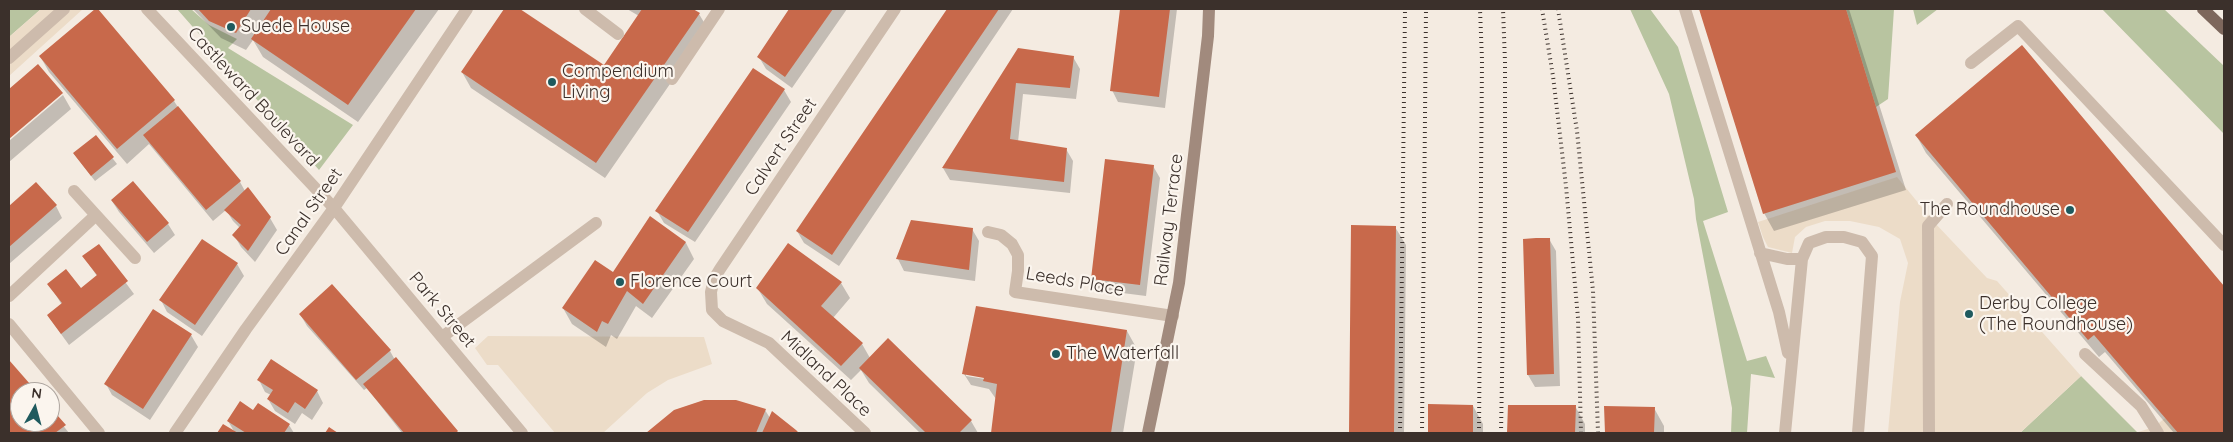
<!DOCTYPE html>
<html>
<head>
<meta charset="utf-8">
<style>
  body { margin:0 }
  #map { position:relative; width:2233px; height:442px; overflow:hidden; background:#f4ebe1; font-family:Quicksand,sans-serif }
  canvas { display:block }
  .frame { position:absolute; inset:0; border:10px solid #3b302b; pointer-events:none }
  .north { position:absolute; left:10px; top:382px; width:50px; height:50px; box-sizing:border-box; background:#fbf5ee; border:1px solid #aea6a0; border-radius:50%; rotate:7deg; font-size:14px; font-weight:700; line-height:20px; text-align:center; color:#3b302b }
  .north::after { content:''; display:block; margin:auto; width:18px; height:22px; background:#1f5a5e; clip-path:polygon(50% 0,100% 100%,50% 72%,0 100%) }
</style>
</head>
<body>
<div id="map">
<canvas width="2233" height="442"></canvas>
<div class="frame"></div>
<div class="north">N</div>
</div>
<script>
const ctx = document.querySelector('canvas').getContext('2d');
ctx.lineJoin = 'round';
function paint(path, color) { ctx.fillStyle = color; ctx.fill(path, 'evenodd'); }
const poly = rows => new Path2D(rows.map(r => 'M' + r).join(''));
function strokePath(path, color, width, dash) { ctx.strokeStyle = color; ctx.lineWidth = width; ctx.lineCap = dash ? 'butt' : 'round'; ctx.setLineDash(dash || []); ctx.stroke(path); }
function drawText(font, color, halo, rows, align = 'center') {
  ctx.font = font + ' Quicksand,sans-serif'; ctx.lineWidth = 4.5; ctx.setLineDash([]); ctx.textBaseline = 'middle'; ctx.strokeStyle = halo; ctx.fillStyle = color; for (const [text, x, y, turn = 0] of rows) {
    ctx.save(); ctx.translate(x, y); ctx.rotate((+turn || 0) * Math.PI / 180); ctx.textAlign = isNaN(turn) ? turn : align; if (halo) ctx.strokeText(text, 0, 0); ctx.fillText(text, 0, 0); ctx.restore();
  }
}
paint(poly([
  [9,9,41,9,9,37],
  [177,9,191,9,209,25,237,39,228,48,353,125,319,170],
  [1630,9,1650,9,1678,47,1728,212,1703,221,1747,361,1766,356,1775,378,1751,374,1747,433,1731,433,1732,408,1696,219,1694,199,1669,94],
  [1846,9,1894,9,1888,99,1876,107],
  [1913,9,1938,9,1917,25],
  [2102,9,2164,9,2224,66,2224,134],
  [2081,376,2137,432,2020,433]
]), '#b8c4a0');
paint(poly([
  [41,9,83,9,9,76,9,37],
  [1897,177,1933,221,1987,278,1997,281,2081,376,2020,433,1887,433,1888,432,1900,302,1908,263,1900,239,1879,227,1850,221,1825,221,1806,227,1795,237,1792,253,1768,247,1763,237,1758,222],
  [488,336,704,337,712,364,668,380,647,393,603,433,555,433,498,365,487,365,475,348],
  [2165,418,2178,433,2135,433,2154,427]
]), '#ecdcc8');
paint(poly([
  [193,9,439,9,358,122,263,57,253,40,246,50,221,38],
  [505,9,518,9,604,67,639,16,627,9,691,9,699,14,708,29,605,178,471,88,462,72],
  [790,9,847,9,792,88,766,69,759,57],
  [948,9,1013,9,839,266,804,243,797,231],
  [1122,9,1177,9,1165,108,1118,102,1112,90],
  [1701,9,1849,9,1906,190,1774,231,1764,213],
  [2022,46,2224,288,2224,433,2174,433,2105,352,2099,357,1926,153,1916,135],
  [1019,50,1073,57,1080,69,1076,99,1023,94,1018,142,1066,149,1073,161,1070,193,950,180,943,168],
  [40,56,174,101,181,112,240,182,245,191,270,218,277,230,255,262,241,247,234,235,240,228,233,221,226,210,213,221,149,144,127,164,49,72],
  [784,90,791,102,695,242,664,223,657,211],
  [63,95,71,109,9,162,9,141],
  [96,137,117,164,95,181,74,154],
  [1153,166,1160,178,1146,296,1099,290,1092,279],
  [36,184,56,206,62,218,9,264,9,208],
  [112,201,168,224,175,235,154,253,119,212],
  [650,218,686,243,694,259,652,318,636,306,617,339,611,335,606,347,572,324,563,308,613,274],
  [1352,227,1395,227,1406,245,1404,433,1351,433],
  [972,229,979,241,975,281,904,271,898,259],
  [1549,239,1556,251,1560,386,1535,387,1528,375],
  [98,245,134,294,69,345,48,316,62,305,49,284,80,290,97,276,84,257],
  [237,264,244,276,202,336,167,312,161,300],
  [841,283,850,298,833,318,862,344,870,358,971,421,978,433,920,433,869,383,861,370,851,380,767,304,758,289],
  [300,314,390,351,395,360,396,359,458,433,402,433,367,388,364,390,307,326],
  [1127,331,1137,349,1123,433,992,433,996,399,989,389,971,385,964,374],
  [966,373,985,377,985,379,966,376],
  [191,335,198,347,150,420,112,395,106,384],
  [9,362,35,392,20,392,20,422,50,422,50,409,69,433,9,433],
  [259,380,317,391,323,403,312,420,302,413,295,424,275,411,268,399,271,395,265,392],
  [1429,405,1473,406,1483,424,1483,433,1429,433],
  [1509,406,1575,406,1585,424,1585,433,1508,433],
  [1606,407,1654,408,1664,426,1664,433,1606,433],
  [765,410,770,418,797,433,648,433,650,430],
  [253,411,289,425,294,433,218,433,223,425,235,433,228,421]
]), '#0003');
paint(poly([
  [95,9,98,9,175,100,117,149,39,56],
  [198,9,251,9,236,33,209,21],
  [271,9,416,9,348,105,251,39],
  [504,9,520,9,604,65,642,9,693,9,700,13,596,163,461,72],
  [789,9,833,9,785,77,757,57],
  [947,9,999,9,832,255,796,231],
  [1120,9,1170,9,1159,97,1110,91],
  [1699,9,1846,9,1896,172,1763,214],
  [2022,45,2224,286,2224,433,2178,433,2094,335,2088,340,1915,135],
  [1018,48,1074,56,1070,88,1016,83,1010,139,1067,148,1064,182,942,168],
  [38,64,63,93,9,139,9,89],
  [753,68,785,89,688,232,655,211],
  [178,106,241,181,206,210,143,135],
  [96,135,114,157,91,176,73,153],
  [1105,159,1154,165,1140,285,1091,279],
  [133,181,169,223,147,242,111,200],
  [36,182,57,205,9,247,9,206],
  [248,187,271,217,248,251,232,235,241,225,224,210],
  [650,216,686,242,643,304,627,291,608,324,602,321,597,332,562,308,595,260,613,272],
  [911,220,973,228,969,270,896,259],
  [1351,225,1396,226,1394,433,1349,433],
  [1536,238,1550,238,1554,374,1527,375,1523,239],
  [202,239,238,263,195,325,159,300],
  [788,243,842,282,821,306,863,343,841,366,756,288],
  [99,244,128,281,61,334,47,315,62,303,47,284,66,269,81,288,97,275,82,256],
  [332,284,391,350,356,380,299,314],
  [976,306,1127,330,1111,433,991,433,997,384,983,381,984,378,962,374],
  [153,309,192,334,143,409,104,384],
  [888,338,972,420,959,433,926,433,859,368],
  [396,357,458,431,456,433,404,433,363,384],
  [271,359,318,390,305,409,295,402,288,413,267,399,273,390,257,380],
  [9,360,37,392,20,392,20,422,50,422,50,407,66,425,55,433,9,433],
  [704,400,736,400,766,409,756,433,646,433,674,410],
  [240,401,253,410,258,403,290,424,284,433,246,433,227,421],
  [1428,404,1473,405,1473,433,1428,433],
  [1508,405,1576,405,1575,433,1507,433],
  [1604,406,1655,407,1654,433,1605,433],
  [772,411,796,430,799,433,762,433],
  [223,424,238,433,217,433],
  [329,427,338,433,325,433]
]), '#c8694b');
strokePath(poly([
  [585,9,618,34],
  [1685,9,1779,312,1788,353],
  [1971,63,2018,26,2224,245],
  [672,79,719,9],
  [74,191,135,258],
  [1760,253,1787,259,1802,259],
  [9,296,96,215],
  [442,337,596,223],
  [1785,433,1802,259,1809,243,1826,237,1844,237,1862,242,1872,256,1858,433]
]), '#cdbbac', 12);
strokePath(poly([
  [147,9,334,208,522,433],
  [9,58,64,9],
  [988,232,1001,235,1012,244,1018,255,1018,271,1015,292,1173,316],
  [9,324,99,433],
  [2085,354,2141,406,2158,433],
  [175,433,246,329,334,208,467,9],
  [865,433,769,343,723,321,712,310,711,292,714,279,720,269,895,9],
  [1929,433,1928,226,1947,204]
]), '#cdbbac', 12);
strokePath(poly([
  [1148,433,1179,283,1208,36,1209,9]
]), '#a18a7d', 12);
strokePath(poly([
  [2203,9,2224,29]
]), '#7d675c', 12);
strokePath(poly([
  [1542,9,1553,76,1566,186,1578,318,1581,433],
  [1558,9,1577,131,1593,291,1598,433],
  [1400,433,1405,9],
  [1422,433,1426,9],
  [1479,433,1482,60,1480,9],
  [1501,433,1505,213,1505,62,1503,9]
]), '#3b302b', 4, [1, 4]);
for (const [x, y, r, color] of [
  [231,27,5,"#1f5a5e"],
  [552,82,5,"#1f5a5e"],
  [2070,210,5,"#1f5a5e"],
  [620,282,5,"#1f5a5e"],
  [1969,314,5,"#1f5a5e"],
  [1056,354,5,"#1f5a5e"]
]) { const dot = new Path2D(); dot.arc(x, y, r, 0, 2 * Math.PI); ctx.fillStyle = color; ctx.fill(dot); strokePath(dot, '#fbf5ee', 2); }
drawText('18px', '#3b302b', '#fbf5ee', [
  ["Suede House",241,27],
  ["Compendium",562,72],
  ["Living",562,93],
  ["The Roundhouse",2060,210,"right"],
  ["Florence Court",630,282],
  ["Derby College",1979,304],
  ["(The Roundhouse)",1979,325],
  ["The Waterfall",1066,354]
], 'left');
drawText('18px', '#3b302b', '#fbf5ee', [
  ["Castleward Boulevard",253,97,47],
  ["Calvert Street",781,147,-56],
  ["Canal Street",309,212,-55],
  ["Railway Terrace",1169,220,-83],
  ["Leeds Place",1075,282,10],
  ["Park Street",442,310,50],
  ["Midland Place",826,374,43]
]);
</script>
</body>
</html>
